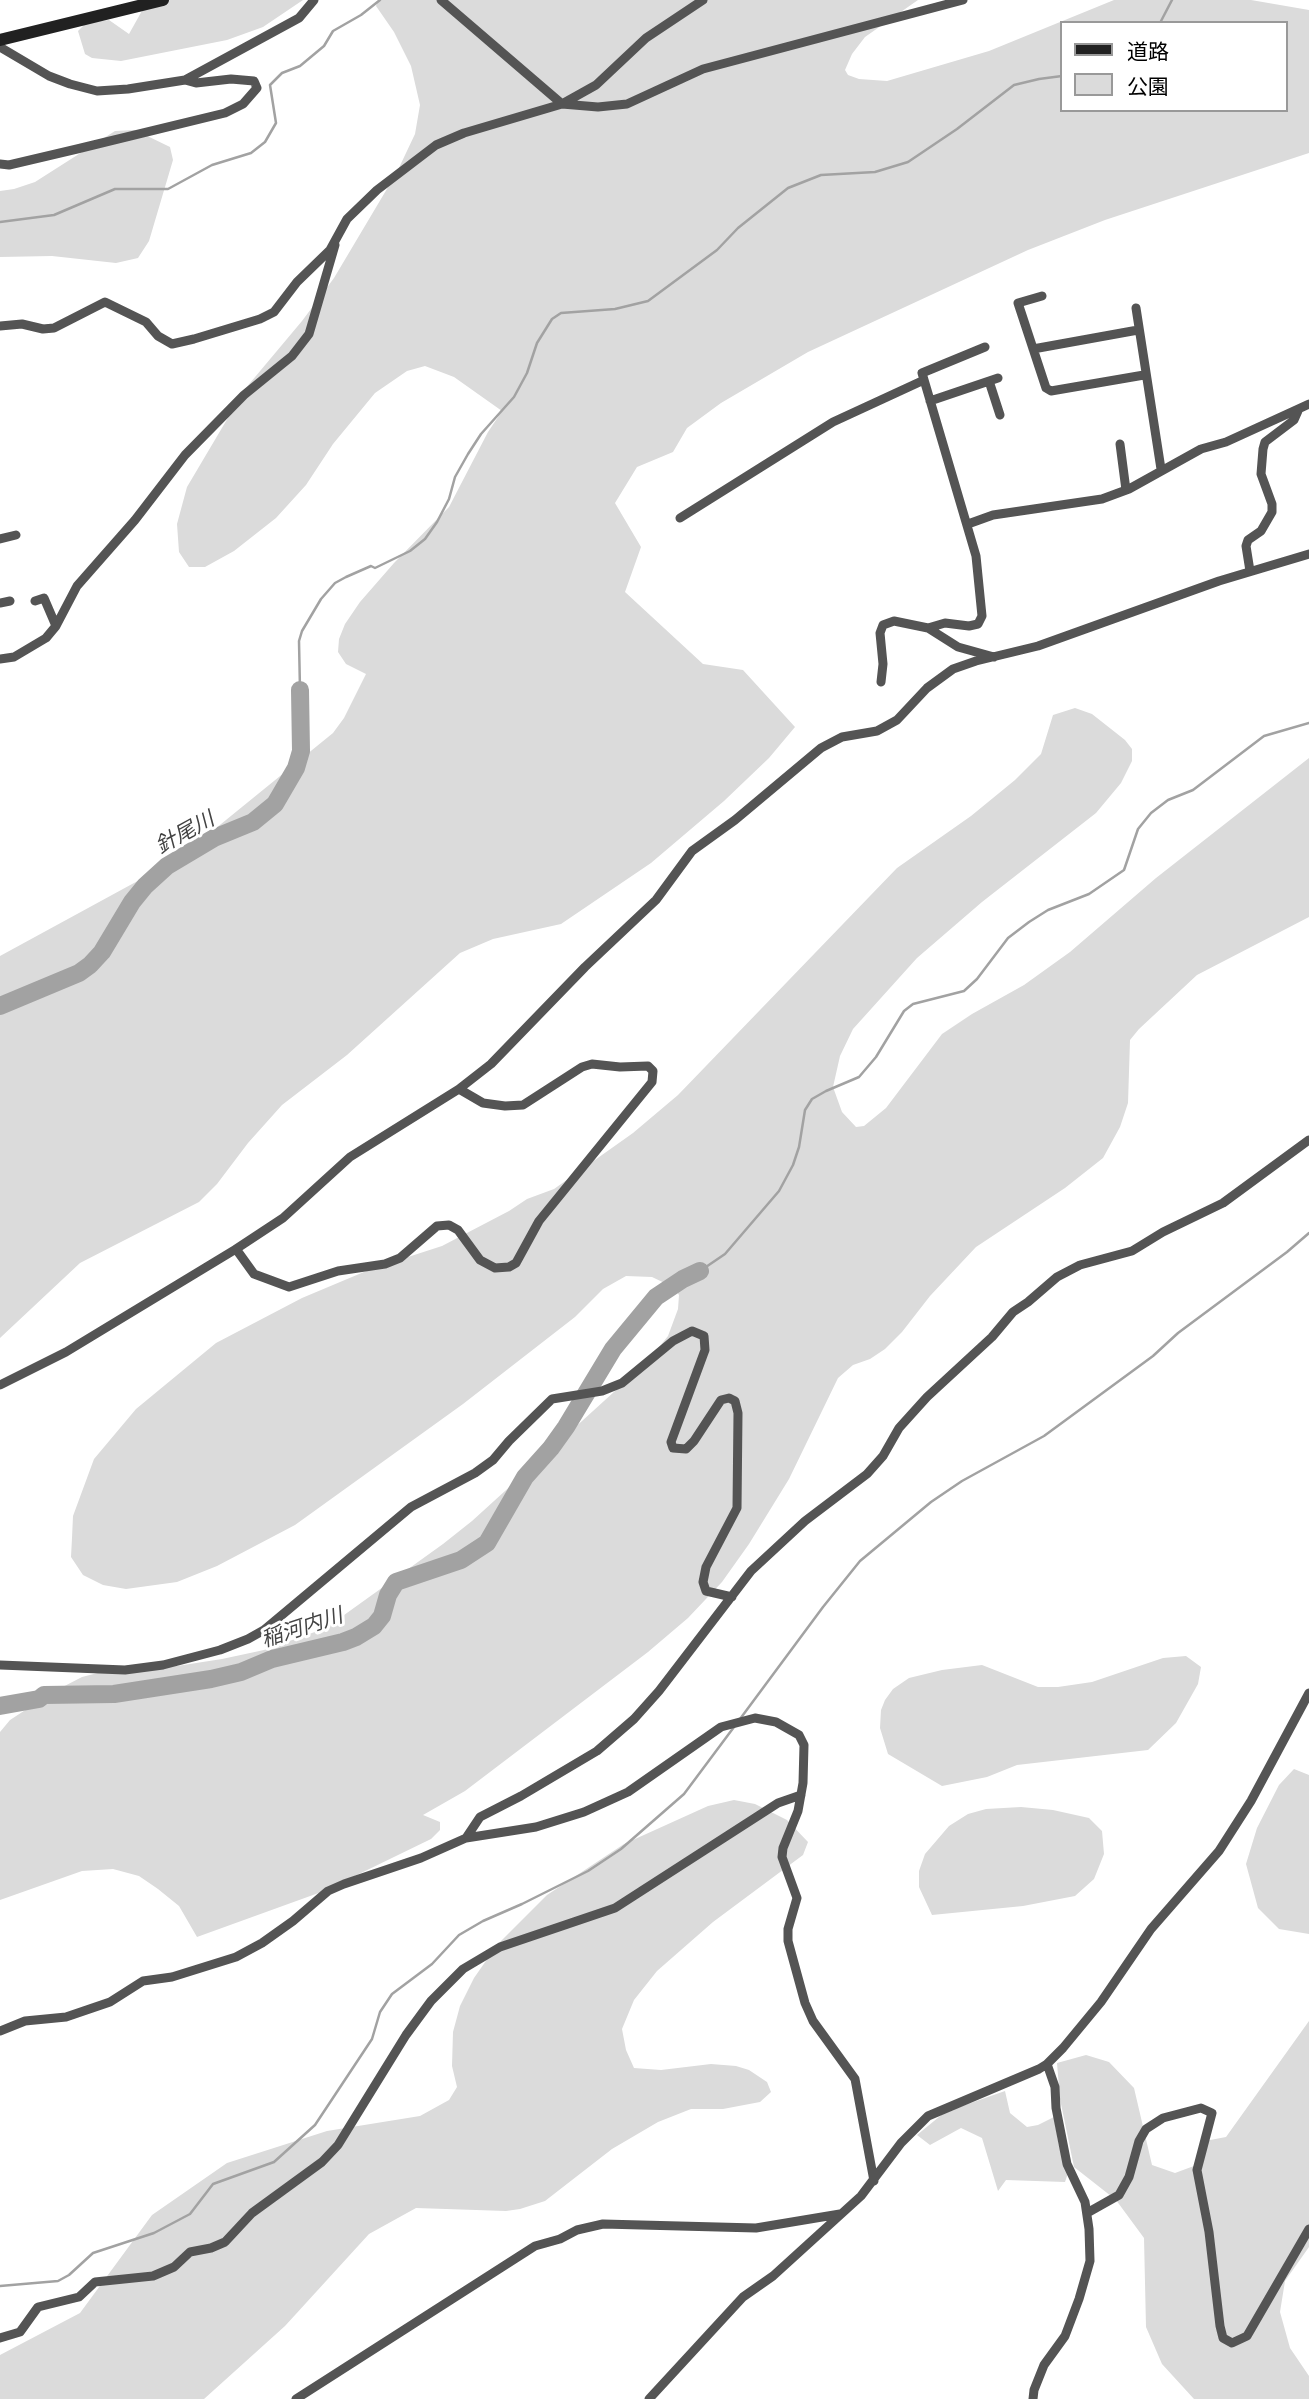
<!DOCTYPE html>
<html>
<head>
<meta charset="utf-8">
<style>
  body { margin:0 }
  #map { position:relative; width:1309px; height:2399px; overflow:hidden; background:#fff; font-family:Mulish,"Noto Sans JP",sans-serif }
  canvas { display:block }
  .legend { position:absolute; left:1060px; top:21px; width:228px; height:91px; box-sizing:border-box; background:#fff; border:2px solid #999; margin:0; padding:9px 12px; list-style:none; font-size:21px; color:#000 }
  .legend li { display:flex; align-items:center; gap:14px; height:35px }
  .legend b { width:35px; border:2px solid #999 }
</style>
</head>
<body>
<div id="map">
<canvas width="1309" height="2399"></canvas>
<ul class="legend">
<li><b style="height:9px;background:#212121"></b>道路</li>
<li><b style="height:19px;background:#dbdbdb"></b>公園</li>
</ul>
</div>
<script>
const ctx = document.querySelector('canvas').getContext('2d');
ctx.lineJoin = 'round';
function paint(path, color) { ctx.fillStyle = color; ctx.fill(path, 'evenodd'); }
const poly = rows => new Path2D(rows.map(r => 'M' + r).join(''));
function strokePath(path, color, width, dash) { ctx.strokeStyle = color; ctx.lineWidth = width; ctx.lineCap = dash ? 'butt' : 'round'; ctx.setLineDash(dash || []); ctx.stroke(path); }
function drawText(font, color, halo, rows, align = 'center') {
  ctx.font = font + ' Mulish,"Noto Sans JP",sans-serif'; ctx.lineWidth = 6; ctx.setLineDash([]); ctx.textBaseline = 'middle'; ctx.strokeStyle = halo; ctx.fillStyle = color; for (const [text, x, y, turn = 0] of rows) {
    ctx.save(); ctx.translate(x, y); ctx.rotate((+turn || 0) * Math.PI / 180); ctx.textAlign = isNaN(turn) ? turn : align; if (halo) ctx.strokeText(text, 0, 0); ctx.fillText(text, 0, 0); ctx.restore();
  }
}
paint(poly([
  [148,0,303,0,263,27,227,40,121,61,92,58,85,54,78,31,86,23,109,20,129,34],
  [378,0,918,0,865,37,852,54,845,70,848,75,859,79,887,81,989,51,1114,0,1251,0,1309,10,1309,153,1105,220,1028,250,808,352,721,403,687,428,673,452,637,467,615,503,641,547,625,592,703,664,743,670,795,727,769,758,724,801,651,863,561,924,493,939,460,953,347,1055,282,1105,248,1143,217,1184,199,1202,80,1263,0,1338,0,956,178,859,333,733,344,718,366,674,346,664,338,652,339,639,345,624,360,602,394,563,449,507,488,432,502,411,454,377,425,366,407,371,375,393,333,444,306,485,276,518,234,551,205,567,189,567,179,552,177,524,187,487,245,389,302,321,334,278,397,172,415,134,420,105,411,66,394,32,376,6],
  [1062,23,1286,23,1286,110,1062,110],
  [135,130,170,147,173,160,149,241,138,258,116,263,52,256,0,257,0,191,14,189,35,182,115,131],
  [1075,708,1092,714,1125,740,1132,749,1132,761,1121,783,1096,813,982,902,917,958,853,1029,840,1056,833,1087,842,1112,856,1127,864,1126,886,1108,942,1034,972,1014,1024,985,1070,952,1156,878,1309,758,1309,917,1197,975,1139,1029,1130,1040,1128,1103,1120,1127,1103,1158,1065,1188,976,1247,930,1296,902,1332,885,1349,870,1359,853,1365,838,1378,789,1479,749,1544,722,1582,688,1618,648,1652,465,1791,423,1815,440,1822,440,1830,431,1839,324,1891,197,1937,179,1906,158,1889,139,1876,113,1869,82,1871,0,1900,0,1732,10,1720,53,1692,82,1677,129,1665,177,1666,222,1659,264,1650,326,1628,443,1544,472,1521,648,1361,668,1336,678,1309,679,1295,673,1287,652,1277,626,1276,603,1289,575,1317,463,1404,295,1525,217,1566,177,1582,126,1589,103,1585,83,1575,71,1557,72,1538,73,1516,94,1459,136,1409,216,1343,302,1298,371,1269,442,1246,509,1211,527,1199,554,1189,633,1133,678,1095,897,868,971,816,1015,780,1041,754,1053,715],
  [1186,1656,1201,1667,1198,1684,1176,1723,1148,1750,1017,1765,987,1777,942,1786,888,1754,880,1728,881,1710,885,1700,893,1689,909,1678,942,1670,982,1665,1038,1687,1058,1687,1092,1682,1163,1658],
  [1294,1769,1309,1775,1309,1934,1279,1929,1258,1908,1246,1864,1257,1828,1279,1785],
  [734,1800,755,1804,787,1820,808,1842,803,1855,713,1922,657,1971,634,2000,622,2029,626,2050,634,2068,661,2070,711,2064,736,2066,749,2070,767,2082,771,2092,760,2102,723,2109,691,2109,658,2122,612,2149,545,2201,520,2209,506,2211,416,2208,369,2234,285,2326,204,2399,0,2399,0,2355,80,2313,152,2215,227,2163,327,2131,420,2116,449,2100,457,2087,452,2066,453,2032,460,2006,474,1978,497,1945,547,1895,624,1844,708,1806],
  [1021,1807,1053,1810,1089,1818,1102,1831,1104,1854,1094,1879,1075,1896,1023,1906,932,1915,919,1887,919,1871,925,1854,949,1826,968,1814,986,1809],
  [1309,2021,1309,2247,1285,2281,1280,2312,1290,2348,1309,2376,1309,2399,1194,2399,1162,2364,1146,2327,1144,2238,1116,2200,1074,2167,1060,2099,1057,2063,1086,2055,1109,2062,1134,2088,1152,2165,1175,2173,1202,2163,1205,2141,1226,2137],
  [1005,2091,1010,2113,1027,2127,1038,2125,1054,2117,1059,2146,1068,2173,1065,2182,1006,2180,998,2191,982,2138,961,2128,930,2145,917,2135,945,2112]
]), '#dbdbdb');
strokePath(poly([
  [1160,23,1172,0],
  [0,222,54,215,115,189,168,189,212,165,251,153,265,142,276,123,270,85,282,73,300,66,324,46,333,31,361,15,380,0],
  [300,690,299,641,302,631,321,599,335,583,346,577,371,566,375,568,410,551,425,539,437,522,449,499,455,477,468,454,481,434,514,397,527,373,537,343,552,319,561,313,615,309,648,301,717,250,738,228,788,188,821,175,875,172,908,162,957,129,1014,85,1039,79,1062,76],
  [700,1271,725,1254,779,1191,793,1165,799,1147,805,1110,812,1099,826,1091,859,1077,876,1057,904,1011,913,1004,964,991,977,979,1008,938,1029,922,1048,910,1089,894,1124,870,1138,829,1151,813,1168,800,1193,790,1264,736,1309,723],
  [740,1719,823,1607,860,1561,931,1502,962,1481,1044,1436,1153,1356,1178,1333,1287,1252,1309,1233],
  [0,2286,58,2281,69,2275,93,2253,154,2233,190,2214,213,2184,274,2162,315,2125,372,2039,380,2012,392,1994,432,1964,459,1935,483,1921,522,1904,588,1871,621,1849,684,1794,734,1727]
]), '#a2a2a2', 2.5);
strokePath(poly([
  [0,1006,79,973,90,965,102,952,132,902,145,886,167,866,214,838,253,822,275,804,296,768,301,751,300,690],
  [0,1706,39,1699,44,1695,114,1694,211,1679,241,1672,272,1659,343,1642,356,1637,374,1626,382,1616,388,1595,396,1582,461,1560,487,1543,525,1477,551,1448,566,1427,613,1349,656,1297,683,1279,700,1271]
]), '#a2a2a2', 18);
strokePath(poly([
  [441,0,562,104,598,107,627,104,703,69,963,0],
  [0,47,49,76,70,84,97,91,128,89,185,80,299,18,314,0],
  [0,164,9,165,77,149,225,113,243,104,257,88,254,81,231,79,196,83,185,80],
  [1042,296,1018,303,1046,388,1051,391,1144,375],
  [1136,308,1161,469],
  [0,326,22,324,43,329,54,328,105,302,146,322,158,336,172,344,194,339,260,319,274,312,297,282,330,250,347,219,377,190,436,145,464,133,562,104,596,85,646,38,703,0],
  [1033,349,1138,330],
  [989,381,1000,415],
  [930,401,998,378],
  [1120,444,1126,490],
  [680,518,833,422,924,380],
  [968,524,993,515,1102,499,1129,489,1201,449,1226,442,1309,404],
  [0,539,16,535],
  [1250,571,1246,546,1248,540,1261,531,1272,512,1272,504,1261,474,1263,449,1265,442,1294,420,1298,411],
  [35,601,44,598,56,626],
  [0,603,10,601],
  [928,628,945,623,969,626,978,624,982,616,976,556,922,373,985,347],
  [0,659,14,657,46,638,56,626,77,586,135,520,185,455,244,395,292,356,309,334,335,245],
  [881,682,883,664,880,633,883,625,894,621,928,628,958,647,994,657],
  [236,1249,254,1274,289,1287,338,1271,385,1264,400,1258,437,1226,449,1225,458,1230,480,1260,495,1268,509,1267,516,1263,539,1221,652,1082,653,1071,648,1066,620,1067,592,1064,582,1067,523,1105,505,1106,483,1103,459,1089],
  [0,1385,66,1352,236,1249,283,1218,350,1157,459,1089,491,1064,585,967,656,900,692,851,735,820,821,748,842,737,877,731,897,720,927,688,953,669,976,661,1038,646,1219,581,1309,554],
  [0,1665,125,1670,163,1665,220,1650,248,1639,264,1630,411,1507,475,1473,493,1460,509,1441,552,1399,602,1391,622,1383,673,1341,692,1331,704,1336,705,1350,671,1442,673,1448,686,1449,694,1441,721,1400,729,1398,735,1401,738,1413,737,1508,706,1567,703,1582,706,1591,732,1597],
  [466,1838,480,1817,521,1796,597,1751,634,1719,659,1691,751,1571,805,1521,867,1474,883,1456,899,1428,927,1397,992,1337,1013,1312,1028,1302,1057,1277,1080,1265,1132,1251,1163,1232,1223,1203,1309,1140],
  [0,2031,25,2021,66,2017,110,2002,143,1981,172,1977,236,1957,262,1943,293,1921,328,1891,344,1884,421,1858,466,1838,536,1827,584,1812,628,1792,721,1727,755,1718,776,1722,799,1735,804,1745,803,1783,798,1811,783,1848,782,1857,797,1898,788,1929,788,1941,805,2003,813,2021,855,2079,874,2181],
  [1087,2213,1119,2195,1129,2177,1139,2141,1146,2129,1163,2118,1201,2108,1212,2113,1197,2170,1209,2232,1220,2326,1223,2338,1232,2343,1247,2336,1309,2229],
  [0,2338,20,2332,38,2307,79,2297,95,2282,153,2276,174,2267,190,2252,211,2248,225,2242,252,2213,322,2162,338,2145,406,2035,431,2001,463,1969,500,1947,615,1908,778,1803,801,1795],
  [296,2399,535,2246,560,2239,577,2230,603,2224,756,2228,840,2214],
  [649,2399,743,2297,773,2276,861,2196,901,2143,928,2116,1039,2069,1047,2064,1063,2048,1101,2002,1151,1929,1219,1851,1251,1801,1309,1693],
  [1033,2399,1034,2390,1044,2365,1065,2336,1079,2299,1090,2261,1089,2229,1085,2202,1067,2164,1056,2108,1055,2087,1047,2064]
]), '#545454', 9);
strokePath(poly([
  [0,40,163,0]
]), '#212121', 12);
drawText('italic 21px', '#434343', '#fff', [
  ["針尾川",185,833,-29],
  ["稲河内川",302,1628,-18]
]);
</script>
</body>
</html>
